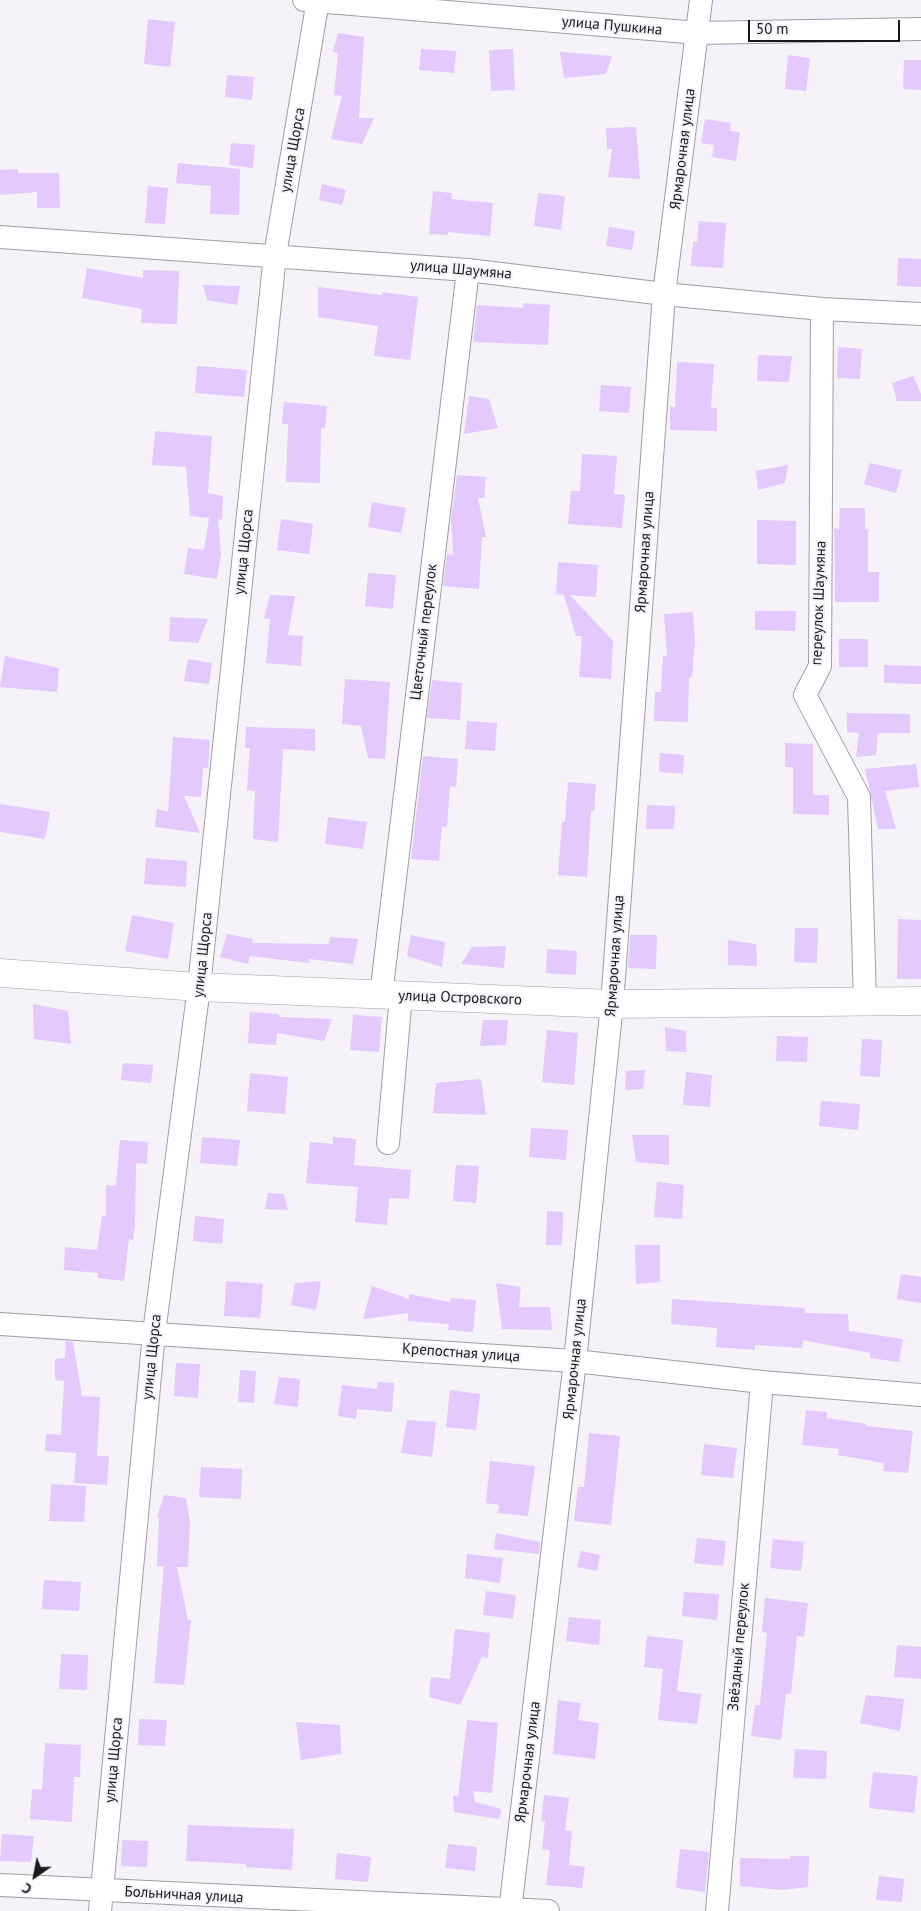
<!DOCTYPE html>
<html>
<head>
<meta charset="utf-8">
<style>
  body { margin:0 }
  #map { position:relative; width:921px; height:1911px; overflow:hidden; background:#f5f2f9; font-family:"PT Sans",sans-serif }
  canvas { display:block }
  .north { position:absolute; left:10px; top:1851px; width:50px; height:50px; -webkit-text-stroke:4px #f5f2f9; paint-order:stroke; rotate:213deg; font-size:14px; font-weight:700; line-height:20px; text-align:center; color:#19181b }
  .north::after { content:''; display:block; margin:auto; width:18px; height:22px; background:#19181b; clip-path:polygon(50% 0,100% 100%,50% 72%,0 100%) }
  .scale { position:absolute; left:748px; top:20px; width:152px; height:22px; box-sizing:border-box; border:2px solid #19181b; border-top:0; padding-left:6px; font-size:15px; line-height:18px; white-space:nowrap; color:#19181b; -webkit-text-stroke:4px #f5f2f9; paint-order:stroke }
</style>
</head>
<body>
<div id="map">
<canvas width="921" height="1911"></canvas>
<div class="north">С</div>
<div class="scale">50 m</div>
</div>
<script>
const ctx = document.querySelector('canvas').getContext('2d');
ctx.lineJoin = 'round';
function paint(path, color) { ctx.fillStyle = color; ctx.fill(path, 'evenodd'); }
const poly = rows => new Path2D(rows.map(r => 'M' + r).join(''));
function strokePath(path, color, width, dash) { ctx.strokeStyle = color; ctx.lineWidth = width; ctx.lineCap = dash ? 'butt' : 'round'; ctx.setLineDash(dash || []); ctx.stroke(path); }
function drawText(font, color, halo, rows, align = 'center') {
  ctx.font = font + ' "PT Sans",sans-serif'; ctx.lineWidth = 4; ctx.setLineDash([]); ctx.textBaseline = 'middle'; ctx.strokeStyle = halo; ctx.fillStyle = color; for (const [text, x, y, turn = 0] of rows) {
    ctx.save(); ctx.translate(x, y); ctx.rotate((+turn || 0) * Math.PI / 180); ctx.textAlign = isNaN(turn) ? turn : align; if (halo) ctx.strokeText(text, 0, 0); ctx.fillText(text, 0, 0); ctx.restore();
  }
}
paint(poly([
  [148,19,175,22,170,67,144,64],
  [338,33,364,37,359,118,374,118,362,144,331,139,342,96,334,95,338,53,333,52],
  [421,49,456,51,454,73,419,70],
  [513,49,515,90,491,91,489,50],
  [560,52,612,56,606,74,564,78],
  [788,55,810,58,806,91,785,89],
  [904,60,921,60,921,90,903,89],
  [227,75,254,77,252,100,225,97],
  [705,119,731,123,730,131,740,132,736,161,712,157,714,145,701,143],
  [636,127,640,179,608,177,612,149,607,149,606,128],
  [231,143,255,145,253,168,229,165],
  [178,163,240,169,239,215,210,214,211,186,176,183],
  [18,169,18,173,59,173,60,208,37,208,37,192,0,195,0,170],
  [322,184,346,190,342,205,319,200],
  [148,186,168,188,165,224,145,223],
  [433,191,452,193,451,199,493,203,490,236,448,232,448,235,429,234],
  [538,193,565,196,561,230,534,226],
  [699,221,726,223,723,268,691,266,693,242,697,242],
  [609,227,635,231,632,250,606,246],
  [898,258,921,259,921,287,897,286],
  [87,268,143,278,143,270,179,271,177,324,141,323,142,309,82,298],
  [203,285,240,286,237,305,207,300],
  [318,287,382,295,382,292,418,297,410,360,374,356,378,326,318,317],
  [523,303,550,305,548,345,473,342,477,305,523,308],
  [838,347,862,349,860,379,837,378],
  [758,355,792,356,789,382,757,381],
  [677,362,714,364,711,408,717,408,717,431,670,430,670,407,675,407],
  [197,366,247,370,244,397,195,393],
  [913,376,921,394,921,401,897,401,892,383],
  [601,385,631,387,629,413,599,411],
  [469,396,489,399,498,428,464,434],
  [284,402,327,406,325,428,321,428,320,483,286,482,288,424,282,424],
  [155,431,212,436,208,493,223,496,222,520,218,519,221,554,217,579,184,574,188,548,204,550,209,518,190,516,186,467,152,465],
  [582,454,617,456,614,494,625,495,622,528,568,524,571,491,580,491],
  [870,463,902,470,896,493,864,484],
  [788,465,785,483,758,490,756,471],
  [457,475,486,477,484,498,478,498,486,537,482,537,479,589,443,586,447,554,453,555,451,520],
  [372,502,406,508,401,533,368,527],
  [840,508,865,508,865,529,868,529,868,572,879,572,879,602,835,602,834,528,839,529],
  [281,519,313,524,309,554,277,550],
  [757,520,796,521,796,565,757,564],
  [558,562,598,565,596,597,570,595,613,641,611,679,579,677,582,636,576,636,564,595,556,594],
  [368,573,396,575,393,609,365,606],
  [270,595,295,596,288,635,303,636,301,666,266,663,270,619,264,618],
  [755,611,796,611,795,631,755,630],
  [693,612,695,642,692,677,689,677,688,722,654,721,655,692,661,692,663,656,667,656,664,614],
  [170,617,208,619,198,643,169,641],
  [839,639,868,639,868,667,839,667],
  [5,656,59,668,57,692,0,687],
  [188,659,212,663,209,684,184,681],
  [884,665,921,666,921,684,884,683],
  [345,679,390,682,385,759,368,758,361,726,342,724],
  [432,680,462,683,460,720,427,718],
  [847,713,910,714,910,733,878,733,876,755,856,757,859,733,847,732],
  [467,721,497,723,495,751,465,749],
  [246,727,315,729,315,751,283,749,278,842,253,839,255,791,247,790,250,748,245,748],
  [173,737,210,740,208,768,203,768,201,797,184,796,200,833,155,827,157,809,168,812],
  [785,743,813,744,813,795,829,795,829,815,793,814,793,767,785,767],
  [660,753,684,755,683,774,659,772],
  [423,756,458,759,456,787,450,786,447,827,442,826,439,861,411,859],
  [916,764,919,787,885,791,896,829,878,829,865,769],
  [568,782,596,784,594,811,591,811,587,877,558,875,562,822,565,822],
  [0,804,50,812,45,839,0,832],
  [647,805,675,806,674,829,646,829],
  [328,817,367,822,363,849,325,844],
  [146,858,187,861,186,887,144,884],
  [132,915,174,923,168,959,125,951],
  [898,919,921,920,921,979,897,979],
  [795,928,818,928,817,963,794,962],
  [227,934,253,939,252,943,329,944,330,937,358,939,353,964,309,959,309,963,250,956,248,964,220,957],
  [411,935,445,942,442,967,407,956],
  [630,935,657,935,656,969,628,968],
  [728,940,756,944,757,966,728,965],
  [506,946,504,968,461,964,472,947],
  [547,949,577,951,576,975,546,973],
  [33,1004,68,1011,71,1044,34,1039],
  [250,1012,279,1014,279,1017,332,1019,324,1041,277,1033,276,1045,248,1043],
  [353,1015,382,1017,379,1052,350,1050],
  [483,1020,508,1020,506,1045,480,1046],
  [665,1027,686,1031,686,1052,666,1051],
  [547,1030,578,1033,574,1085,542,1082],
  [777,1036,808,1037,807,1062,776,1061],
  [862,1039,882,1040,880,1077,860,1076],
  [123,1063,153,1065,151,1083,121,1080],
  [645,1070,643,1089,625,1090,626,1071],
  [686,1072,712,1075,710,1107,683,1105],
  [250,1073,288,1077,285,1114,247,1111],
  [481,1079,486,1115,433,1113,436,1083],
  [821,1101,860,1104,858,1130,819,1126],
  [531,1128,568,1130,566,1160,529,1157],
  [632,1135,669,1135,669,1165,636,1162],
  [202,1137,240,1140,237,1166,200,1163],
  [333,1137,356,1139,354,1165,411,1170,409,1199,389,1198,387,1225,355,1222,358,1187,306,1183,310,1142,333,1144],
  [120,1140,148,1142,147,1164,136,1163,135,1226,133,1240,129,1239,124,1281,98,1278,98,1273,64,1270,65,1247,97,1250,102,1216,106,1216,106,1185,116,1186],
  [456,1165,479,1166,476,1203,453,1201],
  [657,1182,684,1185,682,1219,654,1217],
  [268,1193,284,1194,288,1210,265,1209],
  [547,1211,563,1212,562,1245,546,1245],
  [195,1216,224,1219,222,1244,193,1241],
  [635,1245,660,1245,660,1282,636,1284],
  [901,1274,921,1277,921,1303,897,1299],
  [226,1281,263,1284,260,1318,224,1316],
  [321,1281,316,1310,291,1305,295,1283],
  [496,1283,521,1287,519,1307,550,1307,552,1330,502,1329],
  [372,1286,409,1299,409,1294,450,1302,451,1298,476,1300,473,1332,448,1330,449,1324,408,1321,408,1313,363,1319],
  [672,1299,805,1308,805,1313,848,1314,849,1331,903,1339,899,1362,870,1358,870,1353,803,1340,802,1348,755,1345,755,1350,716,1347,717,1328,671,1324],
  [66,1341,73,1342,82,1396,100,1397,97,1456,109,1456,107,1485,74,1483,76,1453,45,1451,46,1434,61,1435,64,1381,55,1380,55,1359,65,1358],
  [176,1363,200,1364,198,1398,174,1396],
  [240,1370,256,1371,254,1403,238,1402],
  [279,1377,300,1379,298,1407,274,1404],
  [378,1382,394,1383,392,1412,357,1409,356,1419,338,1416,342,1385,377,1389],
  [450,1390,480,1394,476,1430,446,1427],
  [806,1410,827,1412,827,1418,867,1424,866,1426,913,1431,908,1473,883,1471,884,1463,838,1455,839,1449,802,1445],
  [407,1420,436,1422,432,1457,401,1453],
  [589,1433,620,1436,611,1525,574,1521,578,1487,584,1487],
  [704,1444,737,1448,733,1478,701,1475],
  [490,1461,535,1466,528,1516,498,1513,499,1505,486,1503],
  [201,1467,242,1469,241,1499,199,1497],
  [51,1484,86,1486,84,1522,49,1521],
  [164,1495,186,1498,190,1522,188,1567,177,1567,188,1620,191,1620,184,1685,154,1683,164,1566,157,1566,159,1518,157,1517],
  [496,1533,540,1542,539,1554,494,1549],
  [697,1538,726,1541,723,1566,694,1563],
  [773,1539,804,1542,801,1571,770,1568],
  [581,1551,600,1555,597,1571,577,1567],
  [467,1554,503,1558,500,1583,465,1578],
  [44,1580,81,1582,79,1611,42,1609],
  [486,1591,516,1595,513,1619,483,1615],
  [684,1592,719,1594,717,1620,682,1616],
  [765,1598,808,1603,804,1637,797,1636,791,1694,786,1694,781,1740,751,1736,755,1705,760,1705,767,1633,762,1632],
  [569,1617,601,1620,599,1645,566,1641],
  [455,1629,490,1633,488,1658,482,1657,460,1705,429,1697,431,1677,450,1679],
  [647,1636,683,1640,677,1691,701,1694,697,1724,658,1720,663,1669,644,1667],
  [897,1645,921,1647,921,1679,894,1677],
  [61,1654,88,1655,87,1690,59,1689],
  [866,1695,904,1699,900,1731,860,1723],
  [558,1700,581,1703,578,1720,599,1723,595,1759,553,1754],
  [139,1719,167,1720,165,1746,138,1745],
  [467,1720,498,1723,492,1793,473,1791,475,1802,501,1809,499,1819,454,1812,453,1795,458,1797],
  [296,1722,340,1725,341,1754,301,1760],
  [45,1743,81,1745,80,1777,74,1777,72,1822,30,1819,32,1789,42,1790],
  [795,1749,827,1751,826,1779,793,1778],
  [873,1772,918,1776,914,1813,869,1808],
  [544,1795,569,1798,565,1830,572,1831,569,1865,585,1867,582,1888,546,1885,550,1850,542,1849,545,1821,541,1821],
  [188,1825,294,1829,292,1870,246,1867,246,1864,186,1861],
  [2,1834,34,1836,31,1862,0,1861],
  [122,1840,148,1841,147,1867,121,1866],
  [448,1844,477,1847,475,1871,445,1868],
  [680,1849,709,1852,705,1892,676,1888],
  [337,1853,371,1857,368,1882,335,1879],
  [790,1856,809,1856,808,1887,782,1890,740,1886,740,1858,790,1859],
  [879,1876,904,1879,902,1902,876,1900]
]), '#e3c9fe');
const street = poly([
  [304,0,698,33,921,29],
  [0,237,468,270,664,294,822,309,921,314],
  [822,309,820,666,805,695,859,797,865,1002],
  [381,995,468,270],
  [388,1143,401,995],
  [0,1324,575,1361,762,1382,921,1395],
  [0,1885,548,1911],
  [100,1911,154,1333,199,987,275,255,318,0],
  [510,1911,575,1361,612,1004,664,294,701,0],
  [717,1911,762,1382]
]);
const secondary = poly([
  [0,973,199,987,612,1004,921,1001]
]);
strokePath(street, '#a09da4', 24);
strokePath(secondary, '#a09da4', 29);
strokePath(street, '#fff', 22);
strokePath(secondary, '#fff', 28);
drawText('15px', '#19181b', '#f5f2f9', [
  ["улица Пушкина",612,26,5],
  ["Ярмарочная улица",683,149,-83],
  ["улица Щорса",293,150,-80],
  ["улица Шаумяна",461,270,5],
  ["улица Щорса",244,552,-84],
  ["Ярмарочная улица",645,552,-86],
  ["переулок Шаумяна",819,603,-88],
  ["Цветочный переулок",424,632,-83],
  ["улица Щорса",203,955,-84],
  ["Ярмарочная улица",615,956,-86],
  ["улица Островского",460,998,2],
  ["Крепостная улица",461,1353,4],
  ["улица Щорса",152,1357,-84],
  ["Ярмарочная улица",575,1359,-84],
  ["Звёздный переулок",739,1647,-85],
  ["улица Щорса",114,1760,-85],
  ["Ярмарочная улица",528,1762,-83],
  ["Больничная улица",184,1895,3]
]);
</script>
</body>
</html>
